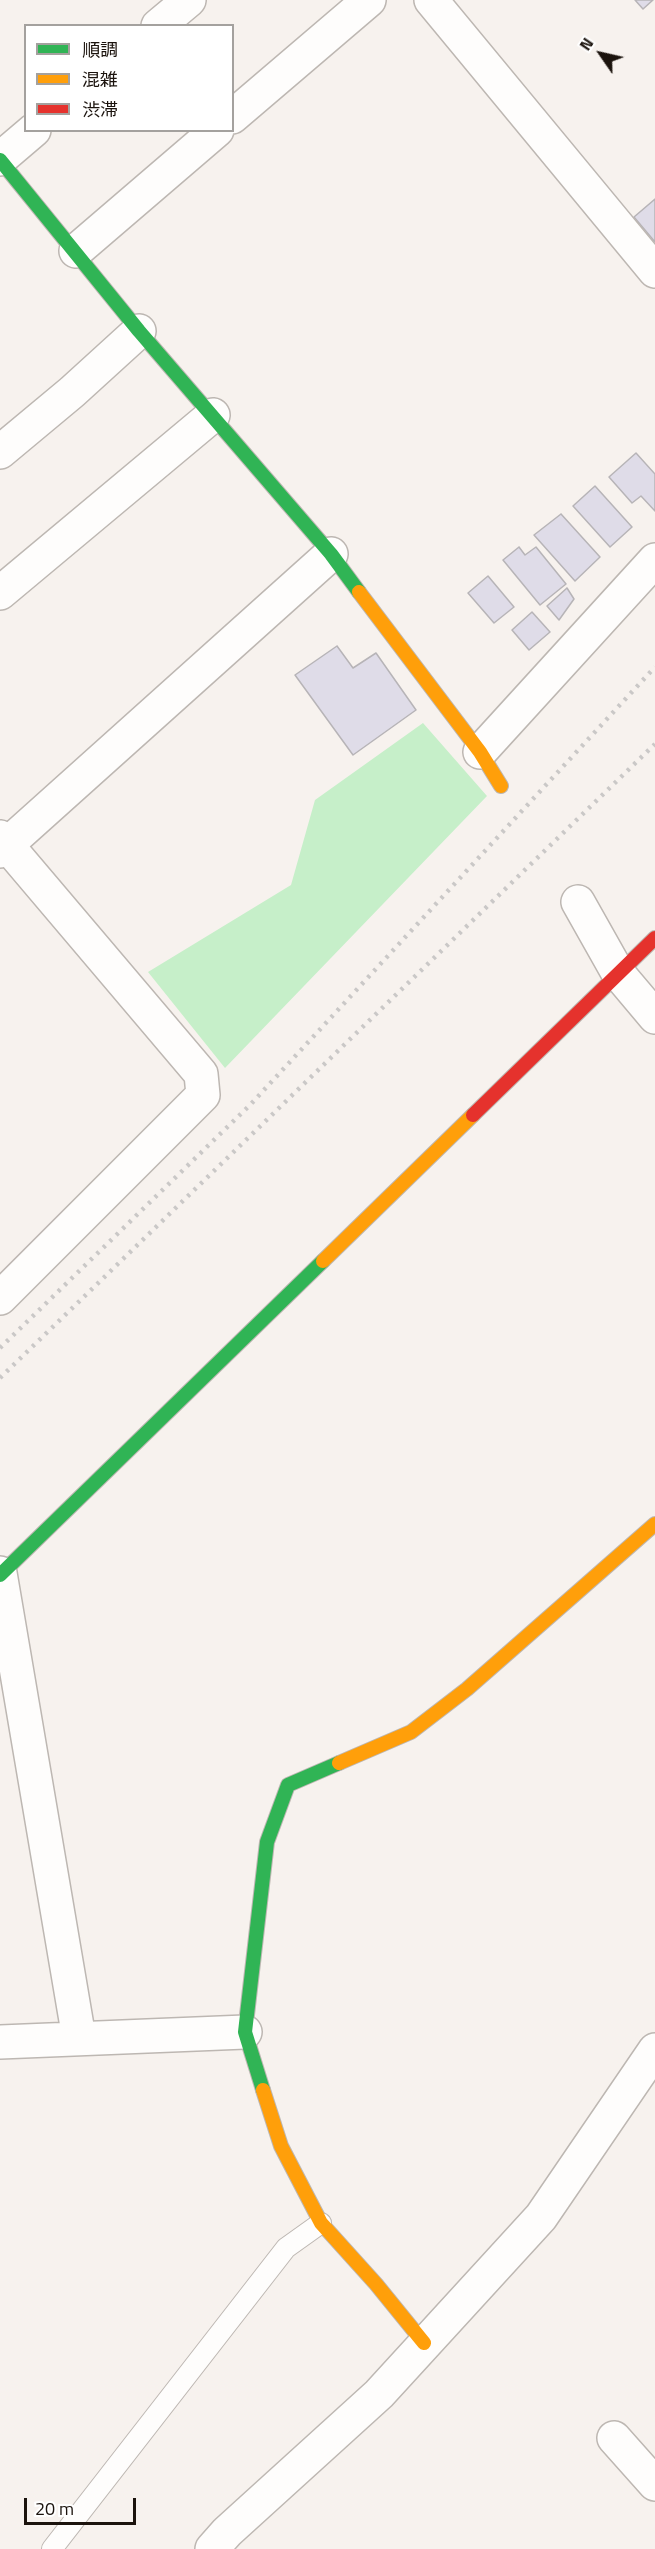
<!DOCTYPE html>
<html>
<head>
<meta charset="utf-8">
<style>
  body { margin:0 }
  #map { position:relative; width:655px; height:2549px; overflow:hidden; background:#f7f2ee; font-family:"Titillium Web","Noto Sans JP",sans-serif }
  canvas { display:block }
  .legend { position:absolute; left:24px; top:24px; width:210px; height:108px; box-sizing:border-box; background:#fff; border:2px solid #a4a19e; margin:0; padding:8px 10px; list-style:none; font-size:18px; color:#1b130d }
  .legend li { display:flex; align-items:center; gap:12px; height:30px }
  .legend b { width:30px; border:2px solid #a4a19e }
  .north { position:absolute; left:571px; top:24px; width:60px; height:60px; -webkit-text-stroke:4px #fff; paint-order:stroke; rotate:304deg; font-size:16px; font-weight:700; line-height:24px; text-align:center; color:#1b130d }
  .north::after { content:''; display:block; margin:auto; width:21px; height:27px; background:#1b130d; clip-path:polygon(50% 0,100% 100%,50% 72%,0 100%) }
  .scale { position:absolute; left:24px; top:2498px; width:112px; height:27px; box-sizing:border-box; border:3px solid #1b130d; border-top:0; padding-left:8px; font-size:18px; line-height:21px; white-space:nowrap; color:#1b130d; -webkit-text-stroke:4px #fff; paint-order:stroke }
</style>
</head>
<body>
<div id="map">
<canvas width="655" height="2549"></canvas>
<ul class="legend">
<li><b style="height:8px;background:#30b455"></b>順調</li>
<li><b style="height:8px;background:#ff9f0a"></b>混雑</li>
<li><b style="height:8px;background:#e5322d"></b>渋滞</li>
</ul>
<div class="north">N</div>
<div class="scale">20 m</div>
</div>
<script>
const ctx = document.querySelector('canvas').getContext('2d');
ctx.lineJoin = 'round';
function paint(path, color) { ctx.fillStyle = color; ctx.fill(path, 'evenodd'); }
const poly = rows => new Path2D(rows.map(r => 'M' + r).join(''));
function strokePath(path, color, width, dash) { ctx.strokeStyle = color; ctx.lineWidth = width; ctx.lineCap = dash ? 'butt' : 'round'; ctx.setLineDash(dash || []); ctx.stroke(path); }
paint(poly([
  [423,723,487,796,225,1068,148,972,291,885,315,800]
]), '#c6efc9');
const building = poly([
  [635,0,653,0,643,9,635,0],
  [655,199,655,242,634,217,655,199],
  [636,453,655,474,655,511,641,496,632,503,609,477,636,453],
  [595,486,632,527,610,547,573,506,595,486],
  [561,514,600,557,575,581,534,535,561,514],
  [519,547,525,555,536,547,566,584,540,605,503,560,519,547],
  [488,576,514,607,494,623,468,593,488,576],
  [567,588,574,599,559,620,547,606,567,588],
  [532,612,550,632,529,650,512,630,532,612],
  [337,646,353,668,376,653,416,710,353,755,295,675,337,646]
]);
paint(building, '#dfdce8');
strokePath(building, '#b7b4b7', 1.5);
const lane = poly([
  [52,2549,286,2248,321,2223]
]);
const street = poly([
  [431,0,655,271],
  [158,26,189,0],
  [232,117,369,0],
  [0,159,34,130],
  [76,251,217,130],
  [0,452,72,392,139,331],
  [0,593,213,415],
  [480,752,655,560],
  [0,837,201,1074,203,1095,0,1298],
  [0,851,331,554],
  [578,902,618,973,655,1017],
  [0,1573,79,2038],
  [0,2042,245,2032],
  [614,2438,655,2484],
  [212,2549,227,2532,379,2394,541,2217,655,2050]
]);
const fast = poly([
  [0,160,139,331,331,554,359,592],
  [0,1575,323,1261],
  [263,2090,245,2032,267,1842,288,1785,339,1763]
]);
const slow = poly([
  [359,592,480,752,501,786],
  [323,1261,473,1115],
  [339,1763,411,1732,467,1689,655,1524],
  [263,2090,281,2146,321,2223,376,2284,424,2343]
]);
const jam = poly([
  [473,1115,655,938]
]);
strokePath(lane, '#bdb7b2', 22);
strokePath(street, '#bdb7b2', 36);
strokePath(fast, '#bdb7b2', 16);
strokePath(slow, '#bdb7b2', 16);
strokePath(jam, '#bdb7b2', 16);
strokePath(lane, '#fefdfc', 20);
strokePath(street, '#fefdfc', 33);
strokePath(fast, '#30b455', 14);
strokePath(slow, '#ff9f0a', 14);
strokePath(jam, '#e5322d', 14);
strokePath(poly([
  [0,1348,251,1104,655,667],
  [0,1378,655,744]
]), '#cac8c7', 4.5, [3, 6]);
</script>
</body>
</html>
